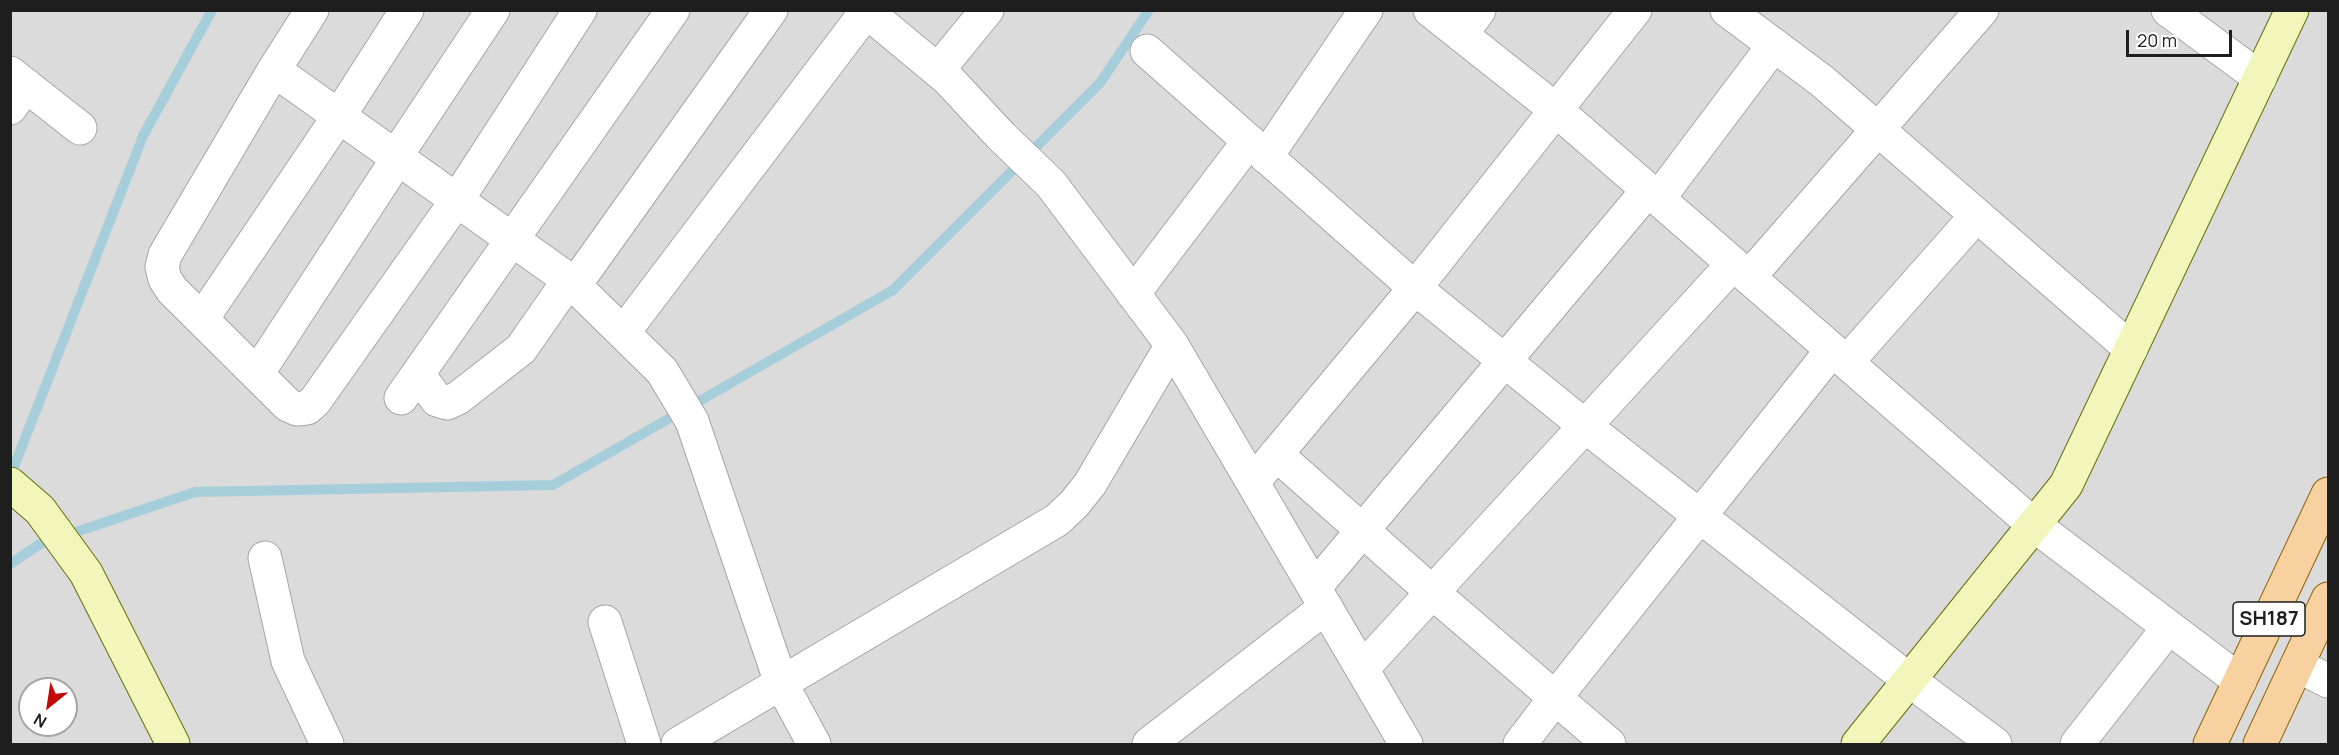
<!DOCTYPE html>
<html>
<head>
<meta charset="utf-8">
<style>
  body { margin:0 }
  #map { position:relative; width:2339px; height:755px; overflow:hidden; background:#eeebe4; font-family:Manrope,sans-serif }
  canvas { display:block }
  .frame { position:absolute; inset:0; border:12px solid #1e1e1e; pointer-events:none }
  .north { position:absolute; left:18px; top:677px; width:60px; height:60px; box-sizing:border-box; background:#fff; border:2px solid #a5a5a5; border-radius:50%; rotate:210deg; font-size:16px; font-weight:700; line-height:24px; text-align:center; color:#1e1e1e }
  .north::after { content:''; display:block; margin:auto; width:21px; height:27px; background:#c20a09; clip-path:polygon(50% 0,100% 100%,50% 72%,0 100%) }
  .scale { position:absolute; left:2126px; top:30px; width:106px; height:27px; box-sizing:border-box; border:3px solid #1e1e1e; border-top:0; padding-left:8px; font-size:18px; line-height:21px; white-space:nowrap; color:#1e1e1e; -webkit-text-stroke:4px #fff; paint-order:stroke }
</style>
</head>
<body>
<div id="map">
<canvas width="2339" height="755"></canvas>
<div class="frame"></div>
<div class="north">N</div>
<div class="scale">20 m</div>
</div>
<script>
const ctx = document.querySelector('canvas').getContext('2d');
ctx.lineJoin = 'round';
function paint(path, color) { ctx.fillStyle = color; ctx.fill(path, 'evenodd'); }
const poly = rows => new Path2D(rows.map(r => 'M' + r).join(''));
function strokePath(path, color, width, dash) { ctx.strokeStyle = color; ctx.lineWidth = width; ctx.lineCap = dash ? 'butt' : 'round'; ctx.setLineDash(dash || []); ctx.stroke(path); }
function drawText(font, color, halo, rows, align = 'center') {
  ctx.font = font + ' Manrope,sans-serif'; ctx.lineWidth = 4.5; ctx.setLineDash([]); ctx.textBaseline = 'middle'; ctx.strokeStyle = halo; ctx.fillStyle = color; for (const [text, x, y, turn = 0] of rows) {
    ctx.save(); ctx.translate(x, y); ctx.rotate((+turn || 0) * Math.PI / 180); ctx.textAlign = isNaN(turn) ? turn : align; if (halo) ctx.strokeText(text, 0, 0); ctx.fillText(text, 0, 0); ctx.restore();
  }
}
paint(poly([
  [10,11,2328,11,2328,744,11,744],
  [30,689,66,689,66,725,30,725]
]), '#dcdbdb');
strokePath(poly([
  [10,477,143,136,212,10],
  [10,564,40,544,195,492,553,485,893,290,1100,83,1149,10]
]), '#a6ceda', 10);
const street = poly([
  [312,10,274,70,165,255,162,267,165,279,172,290,288,405,297,409,307,408,315,401,457,200,580,10],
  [865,10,948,79,1001,136,1051,184,1172,345,1406,744],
  [1430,10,1556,110,2034,525,2240,681],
  [1727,10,1822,81,2131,349],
  [2168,10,2260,78],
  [1461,35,1479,10],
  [1147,51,1415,288,1585,426,1733,264],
  [274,70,569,280,662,371,692,421,781,683,814,744],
  [938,70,987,10],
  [10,73,80,128],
  [10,108,26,85],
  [396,156,493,10],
  [1266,157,1366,10],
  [1658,199,1774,45],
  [1749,277,1982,10],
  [574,286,771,10],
  [1133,294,1249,141],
  [202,319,339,116,407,10],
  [623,333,866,12],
  [1847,362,1977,215],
  [257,374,398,158],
  [418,374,437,400,447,403,458,398,521,349,569,280],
  [401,398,673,10],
  [1276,454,1432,592,1609,744],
  [1253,482,1415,288,1635,10],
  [265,558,288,661,327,744],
  [1315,587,1648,190],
  [605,622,644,744],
  [2297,665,2328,681],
  [1362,669,1585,426,1909,680,1995,744],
  [678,744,1057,520,1074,504,1090,484,1172,345],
  [1149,744,1326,607],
  [1520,744,1555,698,1832,350],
  [2077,744,2169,627]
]);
const secondary = poly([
  [10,484,40,510,86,573,173,744],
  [1858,744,2066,485,2292,10]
]);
const primary = poly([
  [2210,744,2328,494],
  [2260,744,2328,599]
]);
strokePath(street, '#a5a5a5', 35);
strokePath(secondary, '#646f0a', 35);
strokePath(primary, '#906407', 35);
strokePath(street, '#fff', 33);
strokePath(secondary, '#f3f6ba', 33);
strokePath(primary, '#f7d2a0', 33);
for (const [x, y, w] of [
  [2269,619,72]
]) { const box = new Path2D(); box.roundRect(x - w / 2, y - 17, w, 34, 4.5); ctx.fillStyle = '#fff'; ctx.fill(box); strokePath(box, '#1e1e1e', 1.5); }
drawText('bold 20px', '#1e1e1e', null, [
  ["SH187",2269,619]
]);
</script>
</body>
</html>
